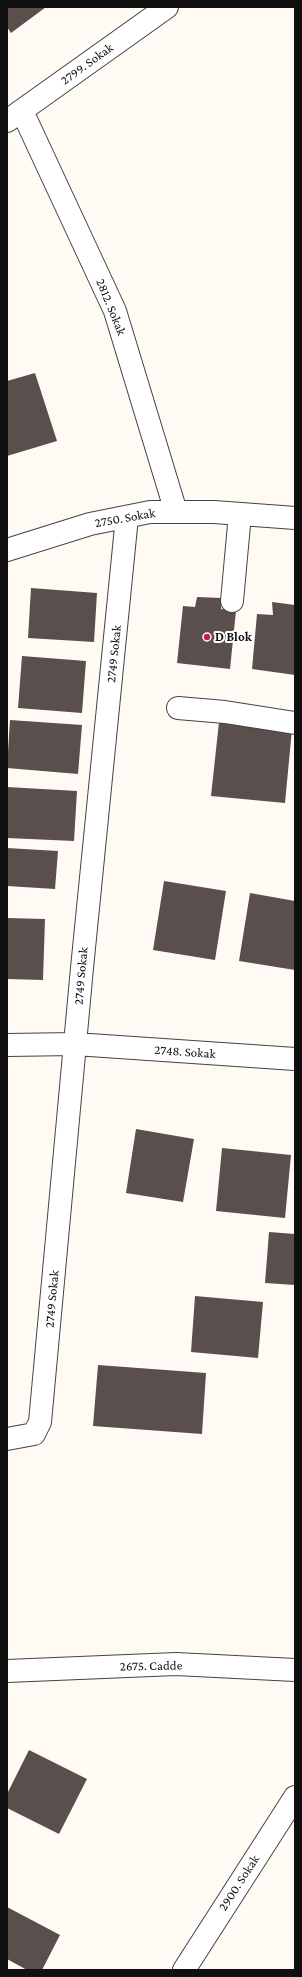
<!DOCTYPE html>
<html>
<head>
<meta charset="utf-8">
<style>
  body { margin:0 }
  #map { position:relative; width:302px; height:1977px; overflow:hidden; background:#fffbf4; font-family:"Crimson Pro",serif }
  canvas { display:block }
  .frame { position:absolute; inset:0; border:8px solid #101010; pointer-events:none }
</style>
</head>
<body>
<div id="map">
<canvas width="302" height="1977"></canvas>
<div class="frame"></div>
</div>
<script>
const ctx = document.querySelector('canvas').getContext('2d');
ctx.lineJoin = 'round';
function paint(path, color) { ctx.fillStyle = color; ctx.fill(path, 'evenodd'); }
const poly = rows => new Path2D(rows.map(r => 'M' + r).join(''));
function strokePath(path, color, width, dash) { ctx.strokeStyle = color; ctx.lineWidth = width; ctx.lineCap = dash ? 'butt' : 'round'; ctx.setLineDash(dash || []); ctx.stroke(path); }
function drawText(font, color, halo, rows, align = 'center') {
  ctx.font = font + ' "Crimson Pro",serif'; ctx.lineWidth = 4; ctx.setLineDash([]); ctx.textBaseline = 'middle'; ctx.strokeStyle = halo; ctx.fillStyle = color; for (const [text, x, y, turn = 0] of rows) {
    ctx.save(); ctx.translate(x, y); ctx.rotate((+turn || 0) * Math.PI / 180); ctx.textAlign = isNaN(turn) ? turn : align; if (halo) ctx.strokeText(text, 0, 0); ctx.fillText(text, 0, 0); ctx.restore();
  }
}
paint(poly([
  [7,7,46,7,11,33,7,27],
  [35,373,57,441,7,456,7,381],
  [31,588,97,593,94,642,28,638],
  [197,597,222,598,221,609,236,611,230,669,177,663,183,606,195,607],
  [272,602,295,605,295,675,252,669,257,614,273,615],
  [22,656,86,661,82,713,18,708],
  [10,720,82,725,78,774,7,768],
  [219,722,292,729,285,803,211,796],
  [7,787,77,791,74,841,7,838],
  [7,848,58,851,55,889,7,886],
  [164,881,226,891,215,960,153,950],
  [250,893,295,901,295,970,239,961],
  [7,918,45,919,43,980,7,979],
  [136,1129,194,1139,183,1202,126,1193],
  [222,1148,291,1155,285,1218,216,1211],
  [269,1232,295,1234,295,1285,265,1283],
  [195,1296,263,1302,258,1358,191,1352],
  [98,1365,206,1373,202,1434,93,1426],
  [29,1750,87,1779,59,1834,7,1808,7,1794],
  [7,1907,60,1935,42,1970,27,1970,7,1959]
]), '#5a4f4c');
const minor = poly([
  [22,111,115,311,176,512],
  [7,121,167,7],
  [7,550,90,524,150,512,214,512,295,518],
  [232,601,240,514],
  [178,708,225,712,295,723],
  [7,1045,75,1044,295,1059],
  [7,1439,34,1434,40,1422,82,968,127,517],
  [7,1671,176,1664,295,1670],
  [184,1970,295,1797]
]);
strokePath(minor, '#434343', 24);
strokePath(minor, '#fff', 22);
for (const [x, y, r, color] of [
  [207,637,4,"#c82148"]
]) { const dot = new Path2D(); dot.arc(x, y, r, 0, 2 * Math.PI); ctx.fillStyle = color; ctx.fill(dot); strokePath(dot, '#fff', 1.5); }
drawText('13px', '#101010', '#fff', [
  ["2799. Sokak",87,64,-36],
  ["2812. Sokak",111,307,68],
  ["2750. Sokak",125,518,-10],
  ["2749 Sokak",114,654,-84],
  ["2749 Sokak",81,976,-85],
  ["2748. Sokak",185,1052,4],
  ["2749 Sokak",52,1299,-85],
  ["2675. Cadde",151,1666,-1],
  ["2900. Sokak",239,1883,-57]
]);
drawText('bold 13px', '#101010', '#fff', [
  ["D Blok",215,637]
], 'left');
</script>
</body>
</html>
